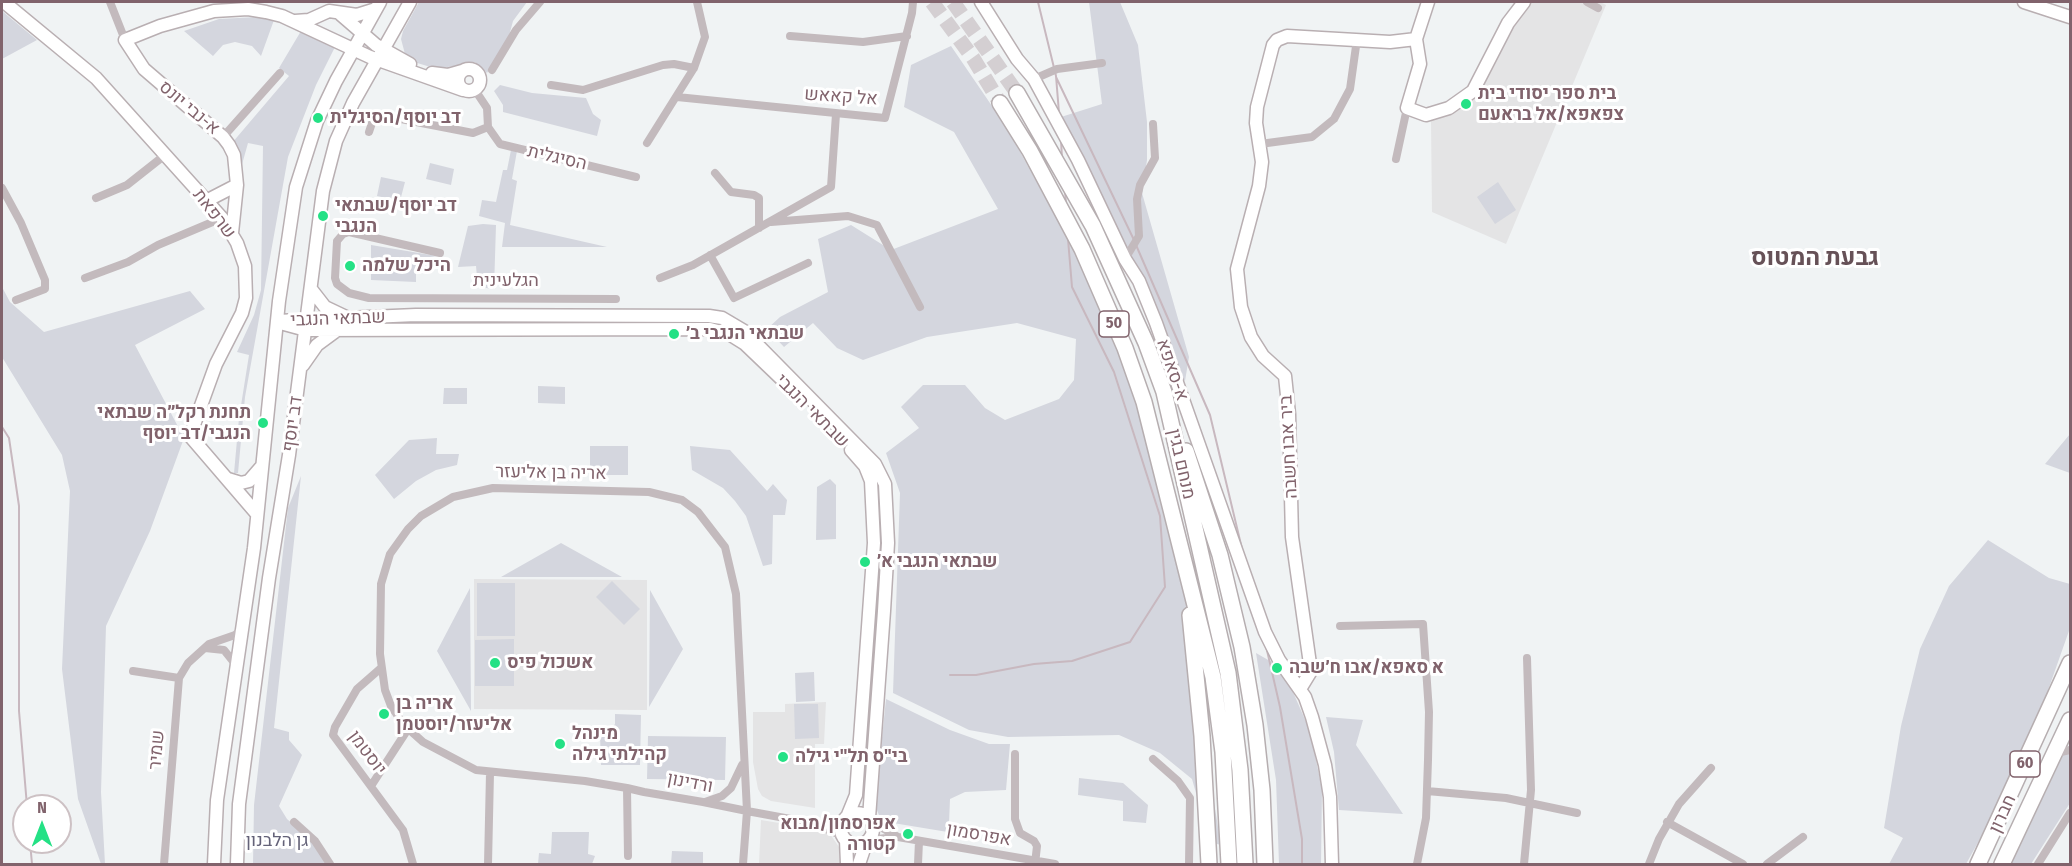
<!DOCTYPE html>
<html>
<head>
<meta charset="utf-8">
<style>
  body { margin:0 }
  #map { position:relative; width:2072px; height:866px; overflow:hidden; background:#f0f3f4; font-family:"Fira Sans Condensed",sans-serif }
  canvas { display:block }
  .frame { position:absolute; inset:0; border:3px solid #81636c; pointer-events:none }
  .north { position:absolute; left:12px; top:794px; width:60px; height:60px; box-sizing:border-box; background:#fff; border:2px solid #cdc1c4; border-radius:50%; rotate:0deg; font-size:16px; font-weight:700; line-height:24px; text-align:center; color:#81636c }
  .north::after { content:''; display:block; margin:auto; width:21px; height:27px; background:#24e185; clip-path:polygon(50% 0,100% 100%,50% 72%,0 100%) }
</style>
</head>
<body>
<div id="map">
<canvas width="2072" height="866"></canvas>
<div class="frame"></div>
<div class="north">N</div>
</div>
<script>
const ctx = document.querySelector('canvas').getContext('2d');
ctx.lineJoin = 'round';
function paint(path, color) { ctx.fillStyle = color; ctx.fill(path, 'evenodd'); }
const poly = rows => new Path2D(rows.map(r => 'M' + r).join(''));
function strokePath(path, color, width, dash) { ctx.strokeStyle = color; ctx.lineWidth = width; ctx.lineCap = dash ? 'butt' : 'round'; ctx.setLineDash(dash || []); ctx.stroke(path); }
function drawText(font, color, halo, rows, align = 'center') {
  ctx.font = font + ' "Fira Sans Condensed",Heebo,sans-serif'; ctx.lineWidth = 6; ctx.setLineDash([]); ctx.textBaseline = 'middle'; ctx.strokeStyle = halo; ctx.fillStyle = color; for (const [text, x, y, turn = 0] of rows) {
    ctx.save(); ctx.translate(x, y); ctx.rotate((+turn || 0) * Math.PI / 180); ctx.textAlign = isNaN(turn) ? turn : align; if (halo) ctx.strokeText(text, 0, 0); ctx.fillText(text, 0, 0); ctx.restore();
  }
}
paint(poly([
  [1530,2,1600,2,1606,5,1506,244,1432,212,1431,121,1472,100,1521,12],
  [474,579,647,580,647,710,474,709],
  [826,702,824,744,815,744,815,808,771,801,762,796,758,789,753,762,753,712,785,712,785,704],
  [761,820,828,831,839,847,840,864,759,864]
]), '#e4e4e5');
paint(poly([
  [419,2,527,2,513,21,509,36,487,73,475,62,437,69,414,62,405,54,401,39,403,31],
  [1089,2,1120,2,1138,45,1147,122,1147,160,1142,193,1189,357,1185,381,1179,375,1145,288,1086,163,1061,117,1102,104],
  [2,11,37,40,2,59],
  [257,17,274,20,261,56,252,46,235,42,223,45,213,56,184,31,219,19],
  [301,31,335,47,316,85,288,157,245,397,238,473,234,473,239,418,249,355,237,352,254,315,261,290,263,146,248,143,241,168,232,143,289,76,279,68],
  [951,46,1007,128,1075,252,1121,348,1155,456,1214,675,1205,748,1221,845,1202,840,1202,814,1192,779,1160,753,1119,735,1008,737,969,730,893,693,900,493,886,453,919,428,901,407,923,385,965,385,985,408,1005,420,1059,399,1074,380,1076,339,1017,323,927,337,863,360,837,348,813,323,784,347,767,329,780,317,828,292,818,239,851,225,891,250,998,209,954,132,904,107,911,65],
  [500,85,532,93,586,98,593,114,601,120,597,136,503,112,503,105,494,91],
  [511,150,517,151,512,179,517,181,510,225,607,247,502,247,505,223,479,216,482,200,496,202,503,170,507,170],
  [430,163,454,169,451,185,426,179],
  [381,177,405,182,400,201,377,196],
  [1498,182,1516,210,1495,224,1477,197],
  [483,224,496,225,494,289,478,287,476,266,458,267,468,226],
  [371,245,437,256,416,259,416,282,371,280],
  [2,287,10,302,44,332,190,291,205,309,135,345,184,438,150,531,106,626,101,792,105,864,101,864,78,799,62,669,70,491,62,455,2,357],
  [538,386,565,387,565,404,538,403],
  [444,388,467,388,467,404,443,404],
  [2070,434,2070,473,2045,464],
  [437,438,436,454,459,454,457,465,436,470,416,481,394,499,375,475,409,440],
  [590,446,628,446,628,475,590,475],
  [690,446,730,450,767,491,773,484,787,500,785,515,773,515,772,564,763,566,746,516,735,501,723,488,692,470],
  [301,476,274,728,289,732,289,740,302,755,279,806,287,819,313,842,327,864,253,864,254,805,288,508],
  [830,479,836,485,836,539,816,540,817,487],
  [1988,540,2049,578,2070,584,2070,628,2046,696,1995,812,1966,864,1889,864,1903,838,1884,828,1901,726,1920,649,1949,586],
  [561,543,622,577,501,577],
  [612,581,640,609,624,625,596,597],
  [477,583,515,583,515,636,477,636],
  [470,588,471,711,437,651],
  [650,590,683,649,649,707],
  [514,639,514,686,475,686,475,640],
  [1256,653,1277,665,1293,692,1310,731,1322,789,1321,864,1279,864,1276,780],
  [814,672,815,701,796,702,795,673],
  [886,699,950,730,989,744,1010,744,1006,790,965,792,950,799,949,823,972,831,972,836,887,822,879,815,875,806],
  [794,704,818,704,819,738,795,739],
  [615,714,641,715,640,765,601,765,600,734,608,733,615,724],
  [1326,717,1363,720,1356,745,1403,814,1339,810,1334,752],
  [648,736,726,737,725,780,647,779],
  [2064,753,2070,754,2070,803,2031,864,2008,864,2024,837],
  [1079,778,1123,783,1148,805,1146,823,1123,821,1123,801,1078,795],
  [552,832,589,832,588,854,595,856,592,864,538,864,539,853,551,854],
  [672,851,703,852,703,864,671,864]
]), '#d4d6de');
strokePath(poly([
  [1038,2,1056,76,1059,113],
  [1056,77,1134,240],
  [1061,140,1062,158],
  [1065,191,1066,203],
  [1136,245,1210,415,1243,553],
  [2,427,9,438,19,506,19,711,27,806],
  [1266,646,1280,707,1302,839,1302,864],
  [950,675,976,675,1034,664,1072,661,1130,642,1165,587,1160,516,1114,372,1072,287,1068,239],
  [30,842,32,864]
]), '#c8b8bf', 2);
strokePath(poly([
  [932,2,973,58,1000,103],
  [953,2,1017,93]
]), '#d4cfd2', 15, [15, 8]);
const secondary = poly([
  [4,2,96,78,222,218,237,243,245,266,246,298,242,313,216,364,190,436,257,514],
  [981,2,1017,59,1034,79,1078,160,1125,259,1139,281,1156,323,1265,632,1279,660,1305,697,1312,717,1325,765,1330,797,1332,864],
  [2024,2,2070,17],
  [339,13,376,45,410,64],
  [295,21,309,20,329,11,357,15,376,9],
  [1416,39,1420,64,1407,108,1426,115,1449,108,1473,91,1508,23,1524,2],
  [1416,39,1428,2],
  '458 80a11 11 0 1 1 22 0a11 11 0 1 1-22 0Z',
  [432,73,448,75,462,71],
  [206,201,237,185],
  [232,233,237,185,234,155,229,145,223,137,144,69,125,40,160,26,214,11,248,9,266,12,282,16,370,57,463,90],
  [311,289,325,307,346,317],
  [277,321,416,315,709,316,722,318,744,331,875,464,885,484,888,543,884,611,869,818],
  [284,324,306,330,710,329,729,334,745,344,793,390],
  [303,365,317,345,336,331],
  [228,479,241,483,249,481,262,466],
  [1300,689,1311,671,1292,537,1289,414,1285,376,1263,356,1251,337,1241,307,1237,269,1259,186,1262,162,1256,123,1257,107,1273,45,1277,40,1287,36,1390,42,1416,39],
  '841 829a16 16 0 1 1 32 0a16 16 0 1 1-32 0Z',
  [847,817,856,795,874,543,871,481,865,466,851,450],
  [846,840,847,864],
  [214,864,217,800,254,548,279,301,296,187,317,121,336,81,380,2],
  [237,864,239,804,269,578,289,455,323,191,336,141,353,103,410,2],
  [859,864,866,843]
]);
const highway = poly([
  [1017,93,1093,226,1146,343,1164,392,1228,673,1240,770,1245,864],
  [1000,103,1030,151,1082,249,1125,348,1144,402,1213,677,1223,752,1229,864],
  [1186,451,1220,555,1242,647,1255,725,1262,790,1265,864],
  [1190,615,1202,736,1209,864],
  [1978,864,2070,663],
  [2002,864,2070,720]
]);
strokePath(secondary, '#b9afb2', 15);
strokePath(highway, '#b6aeb0', 18);
strokePath(poly([
  [110,2,125,40],
  [1587,2,1598,8],
  [790,36,863,42,907,36],
  [492,70,516,30,540,2],
  [1034,79,1057,69,1102,63],
  [551,85,583,90,663,65,674,64,694,68],
  [475,90,487,108,488,127],
  [677,97,885,118,912,13,913,2],
  [369,132,375,114,473,133,488,127,500,144,636,177],
  [223,137,280,73],
  [647,143,694,68,705,37,697,2],
  [1260,144,1312,137,1334,119,1350,89,1357,39],
  [1396,159,1407,108],
  [715,173,731,192,754,195,759,198,759,228],
  [2,188,21,223,45,280,45,289,16,300],
  [96,198,127,185,165,155],
  [771,222,848,216,877,225,920,307],
  [440,253,349,232,343,234,337,241,335,278,337,284,349,293,369,298,616,299],
  [710,255,734,298,808,263],
  [1125,259,1139,236,1137,199,1140,185,1155,158,1153,124],
  [85,278,128,262,158,245,222,218],
  [660,278,693,265,831,187,836,114],
  [1340,626,1423,624,1429,712,1428,760,1426,818,1417,864],
  [205,648,224,650,236,665],
  [381,668,357,689,335,727,333,735,403,830,413,864],
  [133,671,179,678],
  [2056,753,2070,750],
  [1015,754,1015,819,1020,833,1034,841,1037,846,1035,864],
  [1153,759,1178,781,1190,798,1189,864],
  [371,786,408,729],
  [627,788,628,856],
  [1427,791,1506,798,1577,813],
  [705,802,722,796,731,788,742,765],
  [294,822,315,841,330,864],
  [872,822,898,837,1055,864],
  [1667,822,1743,864],
  [821,823,844,821],
  [869,840,895,837],
  [164,864,179,678,188,663,209,644,235,635,242,629],
  [488,864,490,773],
  [743,864,747,811,736,594,725,547,698,512,682,500,649,492,493,488,453,497,421,516,408,529,390,554,381,584,380,654,385,690,391,706,404,725,423,742,476,770,585,781,627,788,644,792,703,802,747,811,812,823,843,836],
  [918,864,919,841],
  [1524,864,1531,790,1527,658],
  [1649,864,1659,839,1679,804,1711,768],
  [1767,864,1803,837],
  [2038,864,2070,813]
]), '#c3babd', 8);
strokePath(secondary, '#fff', 12);
strokePath(highway, '#fff', 15);
for (const [x, y, r, color] of [
  [1466,104,6,"#24e185"],
  [318,118,6,"#24e185"],
  [323,216,6,"#24e185"],
  [350,266,6,"#24e185"],
  [674,334,6,"#24e185"],
  [263,423,6,"#24e185"],
  [865,562,6,"#24e185"],
  [495,663,6,"#24e185"],
  [1277,668,6,"#24e185"],
  [384,714,6,"#24e185"],
  [560,744,6,"#24e185"],
  [783,757,6,"#24e185"],
  [908,834,6,"#24e185"]
]) { const dot = new Path2D(); dot.arc(x, y, r, 0, 2 * Math.PI); ctx.fillStyle = color; ctx.fill(dot); strokePath(dot, '#fff', 2); }
for (const [x, y, w] of [
  [1114,324,30],
  [2025,764,30]
]) { const box = new Path2D(); box.roundRect(x - w / 2, y - 13, w, 26, 4.5); ctx.fillStyle = '#fff'; ctx.fill(box); strokePath(box, '#81636c', 1.5); }
drawText('bold 16px', '#81636c', null, [
  ["50",1114,324],
  ["60",2025,764]
]);
drawText('bold 18px', '#81636c', '#fff', [
  ["בית ספר יסודי בית",1478,94],
  ["צפאפא/אל בראעם",1478,115],
  ["דב יוסף/הסיגלית",330,118],
  ["דב יוסף/שבתאי",335,206],
  ["הנגבי",335,227],
  ["היכל שלמה",362,266],
  ["שבתאי הנגבי ב׳",686,334],
  ["תחנת רקל״ה שבתאי",251,413,"right"],
  ["הנגבי/דב יוסף",251,434,"right"],
  ["שבתאי הנגבי א׳",877,562],
  ["אשכול פיס",507,663],
  ["א סאפא/אבו ח׳שבה",1289,668],
  ["אריה בן",396,704],
  ["אליעזר/יוסטמן",396,725],
  ["מינהל",572,734],
  ["קהילתי גילה",572,755],
  ["בי\"ס תל\"י גילה",795,757],
  ["אפרסמון/מבוא",896,824,"right"],
  ["קטורה",896,845,"right"]
], 'left');
drawText('18px', '#81636c', '#fff', [
  ["אל קאאש",841,97,4],
  ["א-נבי יונס",189,108,40],
  ["הסיגלית",557,158,13],
  ["שרפאת",214,214,52],
  ["הגלעינית",506,281],
  ["שבתאי הנגבי",338,319,-2],
  ["א-סאפא",1172,370,71],
  ["שבתאי הנגבי",812,411,45],
  ["דב יוסף",293,424,-82],
  ["ביר אבו חשבה",1289,447,-93],
  ["מנחם בגין",1181,464,77],
  ["אריה בן אליעזר",551,473,1],
  ["שמיר",157,750,-85],
  ["יוסטמן",367,753,53],
  ["ורדינון",690,783,11],
  ["חברון",2003,814,-65],
  ["אפרסמון",979,835,10]
]);
drawText('18px', '#646278', '#fff', [
  ["גן הלבנון",277,841]
]);
drawText('bold 24px', '#665157', '#fff', [
  ["גבעת המטוס",1815,258]
]);
</script>
</body>
</html>
